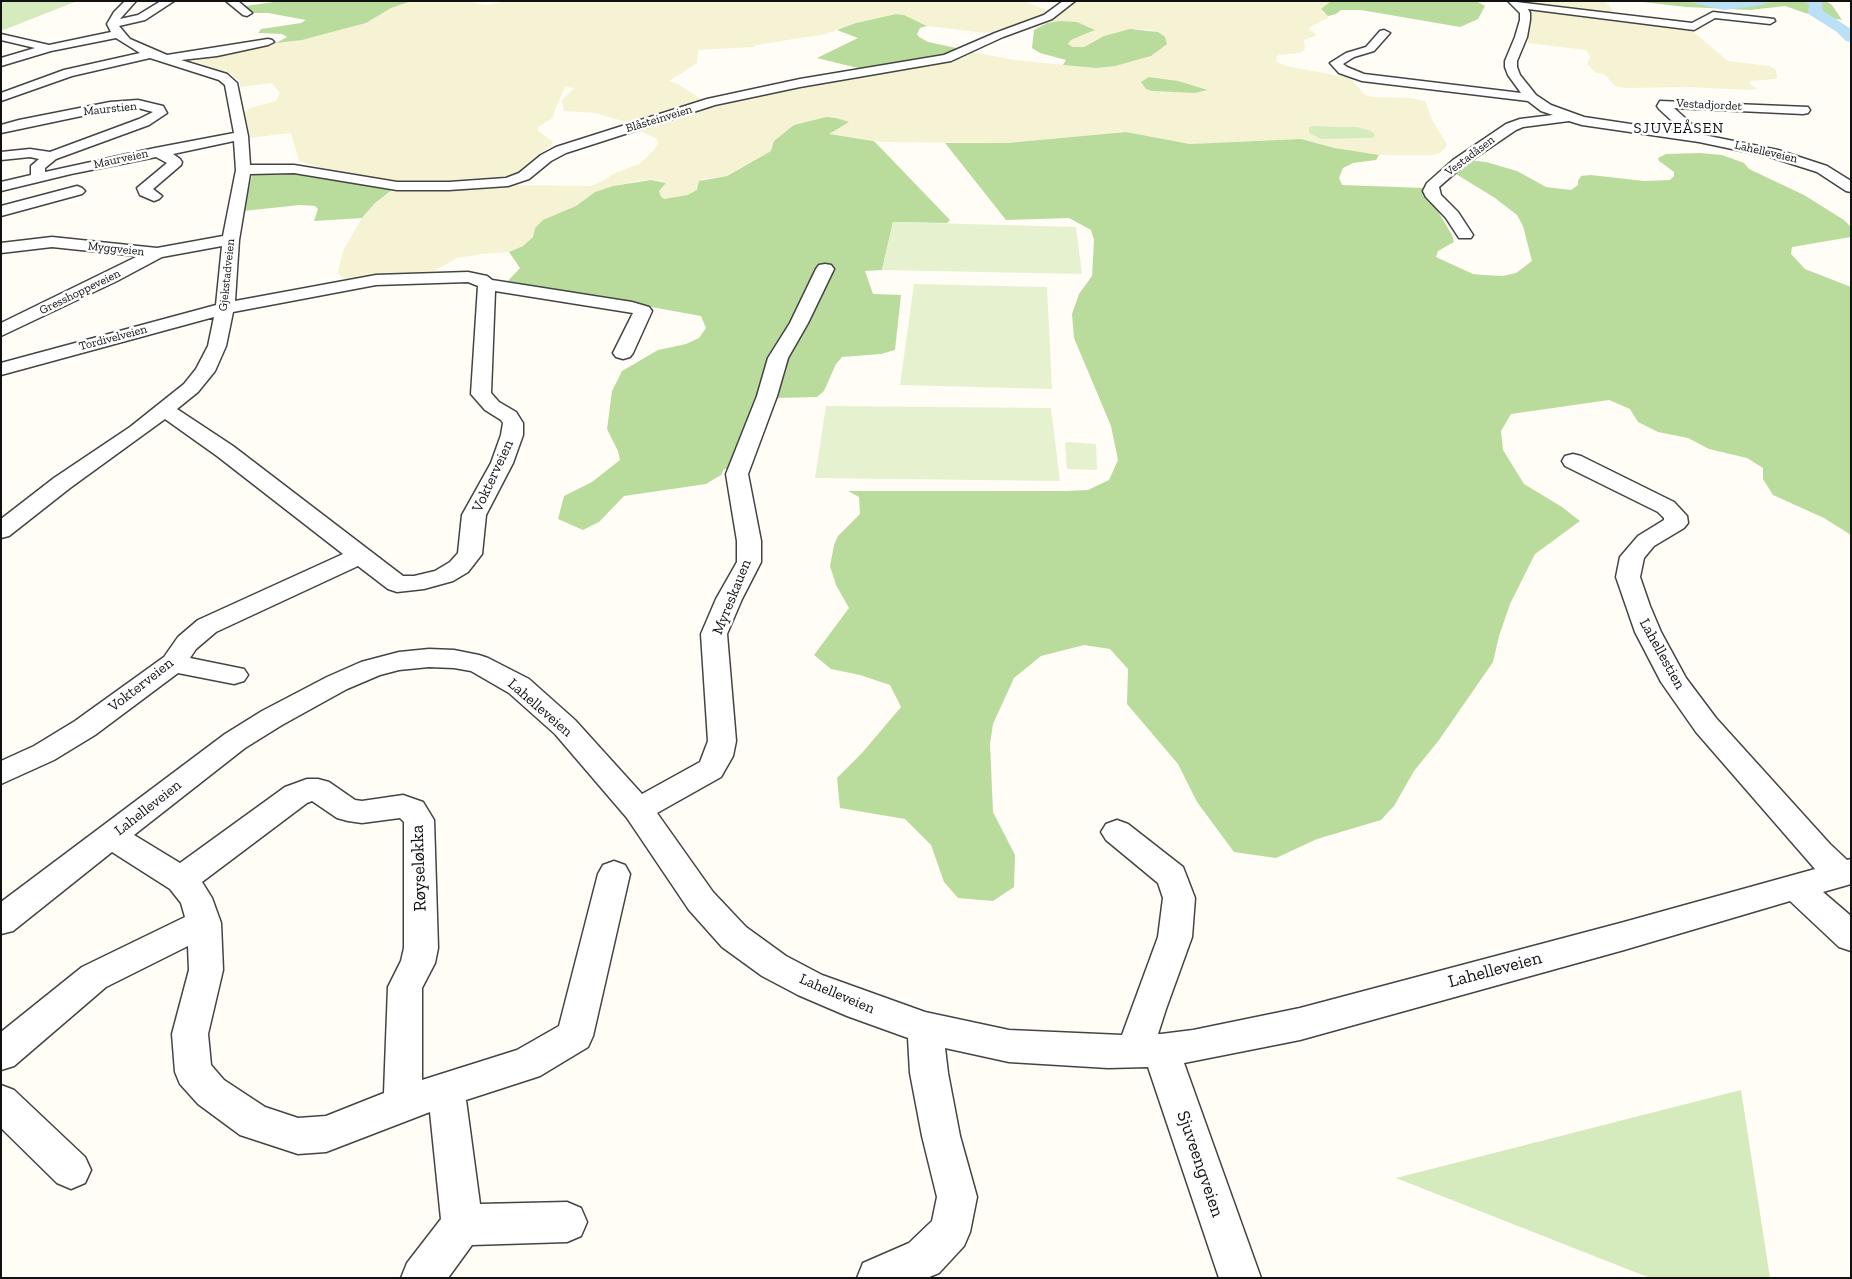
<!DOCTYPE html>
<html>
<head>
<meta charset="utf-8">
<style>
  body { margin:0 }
  #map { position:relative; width:1852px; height:1279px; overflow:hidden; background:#fffdf5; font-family:"Zilla Slab",serif }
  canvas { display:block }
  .frame { position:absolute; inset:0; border:2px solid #111; pointer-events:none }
</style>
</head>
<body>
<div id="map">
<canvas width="1852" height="1279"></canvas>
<div class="frame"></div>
</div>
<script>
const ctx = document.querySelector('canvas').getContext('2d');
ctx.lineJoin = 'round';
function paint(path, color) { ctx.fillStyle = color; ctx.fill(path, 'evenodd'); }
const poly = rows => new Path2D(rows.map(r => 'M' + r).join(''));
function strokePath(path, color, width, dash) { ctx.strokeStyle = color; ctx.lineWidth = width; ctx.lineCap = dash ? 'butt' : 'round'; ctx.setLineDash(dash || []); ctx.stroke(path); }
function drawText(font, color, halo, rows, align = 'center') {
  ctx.font = font + ' "Zilla Slab",serif'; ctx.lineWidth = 5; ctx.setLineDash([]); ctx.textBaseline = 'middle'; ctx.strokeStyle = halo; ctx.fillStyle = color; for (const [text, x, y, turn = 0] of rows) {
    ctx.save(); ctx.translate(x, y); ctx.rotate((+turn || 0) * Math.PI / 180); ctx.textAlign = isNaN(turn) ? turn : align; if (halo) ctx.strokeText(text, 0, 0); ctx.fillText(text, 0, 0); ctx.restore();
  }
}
paint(poly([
  [412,1,463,1,486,5,510,1,1024,1,1051,12,1037,19,986,33,927,26,904,15,896,14,856,23,826,34,756,45,754,47,698,50,697,63,669,81,678,84,704,101,635,122,626,122,595,113,564,111,562,100,574,88,565,87,554,112,553,118,538,127,538,131,552,141,553,144,532,160,520,174,514,177,493,182,408,184,343,174,299,161,291,133,249,138,244,113,250,108,276,101,280,93,272,83,240,87,240,81,231,75,186,58,314,37,366,23,391,8],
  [1074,1,1331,1,1321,11,1328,16,1328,18,1308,28,1317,35,1304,40,1305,49,1300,53,1279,55,1276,57,1277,62,1286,66,1350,78,1365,95,1373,97,1410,98,1425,101,1433,122,1447,144,1446,147,1440,153,1434,155,1379,155,1344,150,1301,139,1190,144,1126,132,1007,143,884,142,829,134,833,130,826,117,794,125,771,151,726,176,703,179,697,190,687,195,664,199,661,198,659,191,666,183,661,180,644,180,613,186,595,192,576,206,535,228,533,237,523,246,509,252,481,254,457,258,434,271,371,275,346,279,339,275,338,271,343,251,362,218,374,204,394,188,465,190,510,185,591,186,599,183,615,173,639,164,654,150,658,143,657,139,640,131,643,128,717,102,968,51,1014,60,1096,68,1135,61,1155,54,1158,32,1151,30,1138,29,1095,40,1084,47,1073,47,1068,45,1071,40,1092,32,1090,27,1072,22,1041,22,1059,14],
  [1149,77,1178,81,1208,90,1195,93,1152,91],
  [1314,126,1326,126,1357,127,1330,139,1321,139,1309,133],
  [1517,1,1604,1,1608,4,1616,15,1526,4],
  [1527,7,1689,28,1728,61,1770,66,1776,70,1777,76,1776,79,1750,81,1750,84,1758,89,1750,90,1687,87,1625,88,1615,86,1605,75,1595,72,1587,64,1590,57,1586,50,1528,43]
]), '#f6f3d4');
paint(poly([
  [1,1,77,1,1,31],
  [1314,126,1357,127,1371,131,1375,135,1373,138,1366,138,1321,139,1309,133,1309,127],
  [1741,1090,1770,1278,1650,1278,1396,1178]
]), '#d5ebbd');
paint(poly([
  [280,1,412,1,391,8,366,23,302,40,276,43,287,37,282,34,258,33,261,29,301,23,306,20,268,13,254,13,243,9,246,6],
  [1331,1,1476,1,1485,6,1478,19,1460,27,1361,10,1341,10,1336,14,1328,16,1321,9],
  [1634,1,1730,3,1826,1,1832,5,1842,20,1805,13,1785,6,1750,10,1686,7],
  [896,14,904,15,927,26,920,28,917,34,919,37,928,42,961,49,949,55,866,70,817,58,858,38,837,30,856,23],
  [1060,21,1077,22,1095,30,1071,40,1068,44,1073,47,1084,47,1104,36,1130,29,1158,32,1165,37,1167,44,1151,56,1115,66,1096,68,1063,65,1066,60,1040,53,1032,48,1034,30,1047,23],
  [1149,77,1178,81,1208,90,1195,93,1152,91,1146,89,1141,82],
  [826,117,836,118,849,122,829,134,874,141,950,220,947,223,893,222,882,270,865,271,873,294,901,295,895,350,881,354,842,357,836,364,824,391,817,397,776,398,750,447,750,468,724,469,721,475,706,484,624,496,599,522,583,530,558,519,564,496,592,482,620,460,618,451,607,429,612,391,622,371,658,350,686,344,699,338,706,328,701,316,508,281,520,268,509,252,523,246,533,237,535,228,543,220,576,206,595,192,613,186,651,180,666,183,659,191,661,197,664,199,687,195,697,190,699,181,727,176,771,151,774,141,794,125],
  [1126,132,1190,144,1301,139,1335,148,1379,155,1376,160,1353,163,1343,168,1339,178,1342,185,1424,188,1452,235,1454,242,1438,251,1436,257,1473,274,1483,275,1503,276,1516,273,1532,261,1523,226,1517,215,1495,198,1456,174,1459,167,1468,160,1486,162,1517,171,1546,187,1571,190,1578,185,1578,181,1581,176,1591,175,1644,181,1670,180,1674,176,1674,172,1659,161,1658,158,1666,154,1700,153,1722,155,1744,163,1749,169,1804,195,1844,220,1851,227,1851,237,1792,247,1791,254,1805,269,1851,287,1851,535,1824,518,1773,495,1763,479,1763,468,1747,458,1709,449,1688,438,1658,432,1638,422,1630,409,1609,400,1511,414,1501,431,1503,450,1524,484,1562,507,1580,521,1535,554,1510,604,1499,636,1493,662,1439,740,1414,771,1394,806,1381,820,1317,839,1276,858,1234,852,1197,802,1178,764,1127,704,1128,669,1110,649,1084,645,1041,656,1014,678,993,724,990,744,993,812,1015,855,1014,887,993,901,958,898,944,882,931,845,905,819,840,808,837,778,862,753,901,707,890,685,860,675,831,669,814,655,849,608,836,585,830,566,834,545,838,536,860,514,859,497,848,491,1067,491,1088,490,1109,480,1118,460,1111,426,1074,338,1072,314,1079,294,1092,276,1094,240,1091,230,1069,218,1006,220,945,143,1007,143],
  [278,170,394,188,374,204,362,218,314,221,318,209,315,206,300,205,243,211,253,172]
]), '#b9dc9c');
paint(poly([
  [893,222,1076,227,1082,274,882,270],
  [914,284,1047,287,1052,389,900,385],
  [826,406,1051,408,1060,481,815,478],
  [1068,442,1096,444,1097,470,1067,469,1065,443]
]), '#e6f2cf');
paint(poly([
  [1695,1,1724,2,1770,1,1763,5,1724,10,1697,4,1695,1],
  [1804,1,1823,1,1822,10,1851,29,1851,42,1846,41,1837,32,1810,15,1808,12,1809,5,1804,1]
]), '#b9e0f7');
const minor = poly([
  [125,1,136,1,120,19,138,15,161,1,174,1,145,20,119,26,130,39,167,55,268,39,272,40,274,42,268,45,217,56,181,60,227,74,237,83,248,136,250,165,294,165,397,182,449,182,506,178,519,173,541,155,556,147,707,99,800,79,944,55,995,33,1044,15,1063,1,1075,1,1052,19,1003,37,951,61,800,87,715,105,566,153,551,161,529,179,508,186,449,190,397,190,294,173,250,174,239,240,235,301,376,275,468,272,487,276,492,280,632,302,649,307,652,311,633,353,630,357,623,359,616,357,613,353,633,313,495,291,491,393,499,402,516,412,523,423,523,435,513,463,486,515,482,554,468,572,453,581,424,589,397,592,388,589,358,566,216,632,196,649,190,658,244,669,248,675,244,681,234,684,178,673,95,735,54,760,1,784,1,761,34,746,75,721,164,657,178,637,198,620,343,554,217,456,165,419,70,488,9,536,1,538,1,519,54,478,130,427,184,384,196,369,208,346,214,317,1,375,1,363,216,305,222,246,162,257,117,281,1,336,1,323,138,256,52,247,1,253,1,243,52,237,157,248,223,236,236,170,234,141,173,154,180,159,182,162,181,165,153,189,162,196,159,199,154,201,140,195,137,188,167,163,156,157,71,174,1,191,1,182,31,175,31,166,39,159,30,157,1,160,1,152,30,149,50,152,139,119,153,112,138,108,110,110,1,133,1,125,19,120,110,102,138,100,163,106,167,113,149,125,56,159,45,168,45,172,155,148,234,133,225,85,219,80,150,58,72,76,1,101,1,93,64,70,140,53,116,38,51,51,1,66,1,58,35,48,1,40,1,34,49,45,111,32,107,24,114,12,125,1],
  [468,282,478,286,471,394,485,410,501,420,503,423,501,435,491,463,462,515,458,553,450,562,435,571,414,576,403,576,233,446,177,409,198,392,215,371,226,346,233,312,376,285,468,282],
  [226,1,238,1,252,13,247,16,243,15,226,1],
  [1508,1,1692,23,1713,12,1774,19,1775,21,1770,24,1715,18,1694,30,1528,9,1530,13,1530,20,1527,37,1517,61,1517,67,1520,75,1536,95,1551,105,1584,117,1684,132,1659,109,1657,106,1660,101,1808,107,1810,110,1808,113,1803,114,1674,108,1704,135,1778,150,1827,166,1851,181,1851,192,1846,191,1817,172,1770,157,1699,142,1582,125,1569,121,1523,127,1516,130,1463,166,1439,187,1441,195,1458,212,1473,235,1471,238,1459,238,1446,218,1426,197,1423,191,1427,183,1453,160,1506,124,1520,119,1553,115,1541,111,1528,101,1362,81,1339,73,1330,63,1346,53,1366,47,1380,31,1384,30,1390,33,1374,51,1354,57,1343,64,1347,67,1364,74,1521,93,1508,75,1505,67,1505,61,1515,37,1520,20,1520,13,1508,1],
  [77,186,82,188,85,191,82,194,1,216,1,206,77,186],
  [825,264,831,265,834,269,808,323,788,358,777,396,748,474,761,541,761,562,742,599,727,634,736,741,733,756,721,777,657,813,713,892,746,927,786,956,822,975,925,1012,1009,1030,1122,1035,1158,937,1163,898,1158,883,1106,840,1101,832,1106,824,1117,820,1128,824,1183,867,1195,898,1192,937,1166,1009,1158,1034,1161,1034,1193,1030,1300,1008,1624,922,1815,869,1696,732,1661,682,1635,632,1616,577,1620,557,1638,536,1664,520,1664,518,1658,512,1565,466,1562,461,1565,456,1573,454,1581,456,1674,502,1687,516,1688,523,1684,528,1654,546,1644,558,1640,577,1650,606,1661,632,1686,678,1716,718,1830,844,1847,860,1851,859,1851,884,1823,892,1851,916,1851,951,1839,947,1790,901,1624,950,1300,1040,1184,1063,1261,1278,1219,1278,1148,1067,1108,1068,1009,1062,945,1048,948,1073,960,1136,977,1197,970,1232,964,1246,939,1273,927,1278,857,1278,863,1263,909,1243,932,1221,937,1197,922,1136,910,1073,908,1038,847,1016,798,995,762,976,722,947,689,910,627,818,555,734,509,693,471,671,454,668,429,667,399,670,380,675,347,689,282,725,245,748,134,835,180,863,285,787,307,779,318,779,329,782,355,800,362,801,403,795,423,802,434,820,438,948,435,963,422,988,422,1080,517,1050,559,1026,598,874,603,865,614,861,625,865,630,874,593,1036,588,1047,540,1076,466,1100,480,1204,567,1202,581,1208,587,1222,581,1236,567,1242,472,1245,448,1278,401,1278,407,1263,441,1219,430,1112,326,1152,298,1154,240,1135,198,1104,180,1084,175,1072,172,1034,189,970,188,946,106,987,14,1066,1,1070,1,1032,82,967,185,917,181,903,170,889,112,852,13,931,1,934,1,902,225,734,262,711,327,677,361,662,399,652,429,649,454,650,479,655,488,658,529,679,575,720,642,794,700,762,708,741,701,634,716,599,737,562,737,541,726,474,757,396,768,358,790,323,816,269,819,265,825,264],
  [312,801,337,818,348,821,362,823,400,818,404,822,404,948,401,961,388,987,384,1093,326,1116,298,1118,265,1107,224,1080,211,1065,208,1034,223,970,221,923,212,898,202,882,307,803,312,801],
  [1,1085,14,1090,85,1157,91,1170,85,1183,71,1189,57,1183,1,1128,1,1085]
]);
strokePath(minor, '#444', 3);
paint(minor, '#fff');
drawText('12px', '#111', '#fff', [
  ["Vestadjordet",1709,105,3],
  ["Maurstien",110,109,-6],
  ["Blåsteinveien",659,119,-17],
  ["Lahelleveien",1766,152,13],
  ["Vestadåsen",1470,156,-37],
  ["Maurveien",121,159,-12],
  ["Myggveien",116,249,6],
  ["Gjekstadveien",227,275,-84],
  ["Gresshoppeveien",80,292,-26],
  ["Tordivelveien",113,338,-15]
]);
ctx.letterSpacing = '1px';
drawText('15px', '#111', '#fff', [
  ["SJUVEÅSEN",1679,129]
]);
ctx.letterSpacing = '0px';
drawText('15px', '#111', '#fff', [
  ["Vokterveien",493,476,-65],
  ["Myreskauen",732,597,-68],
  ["Lahellestien",1662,654,61],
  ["Vokterveien",141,685,-38],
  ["Lahelleveien",540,708,41],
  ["Lahelleveien",148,808,-38],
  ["Lahelleveien",837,994,23]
]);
drawText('18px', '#111', '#fff', [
  ["Røyseløkka",419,868,-92],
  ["Lahelleveien",1495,970,-15],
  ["Sjuveengveien",1200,1164,71]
]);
</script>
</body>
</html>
